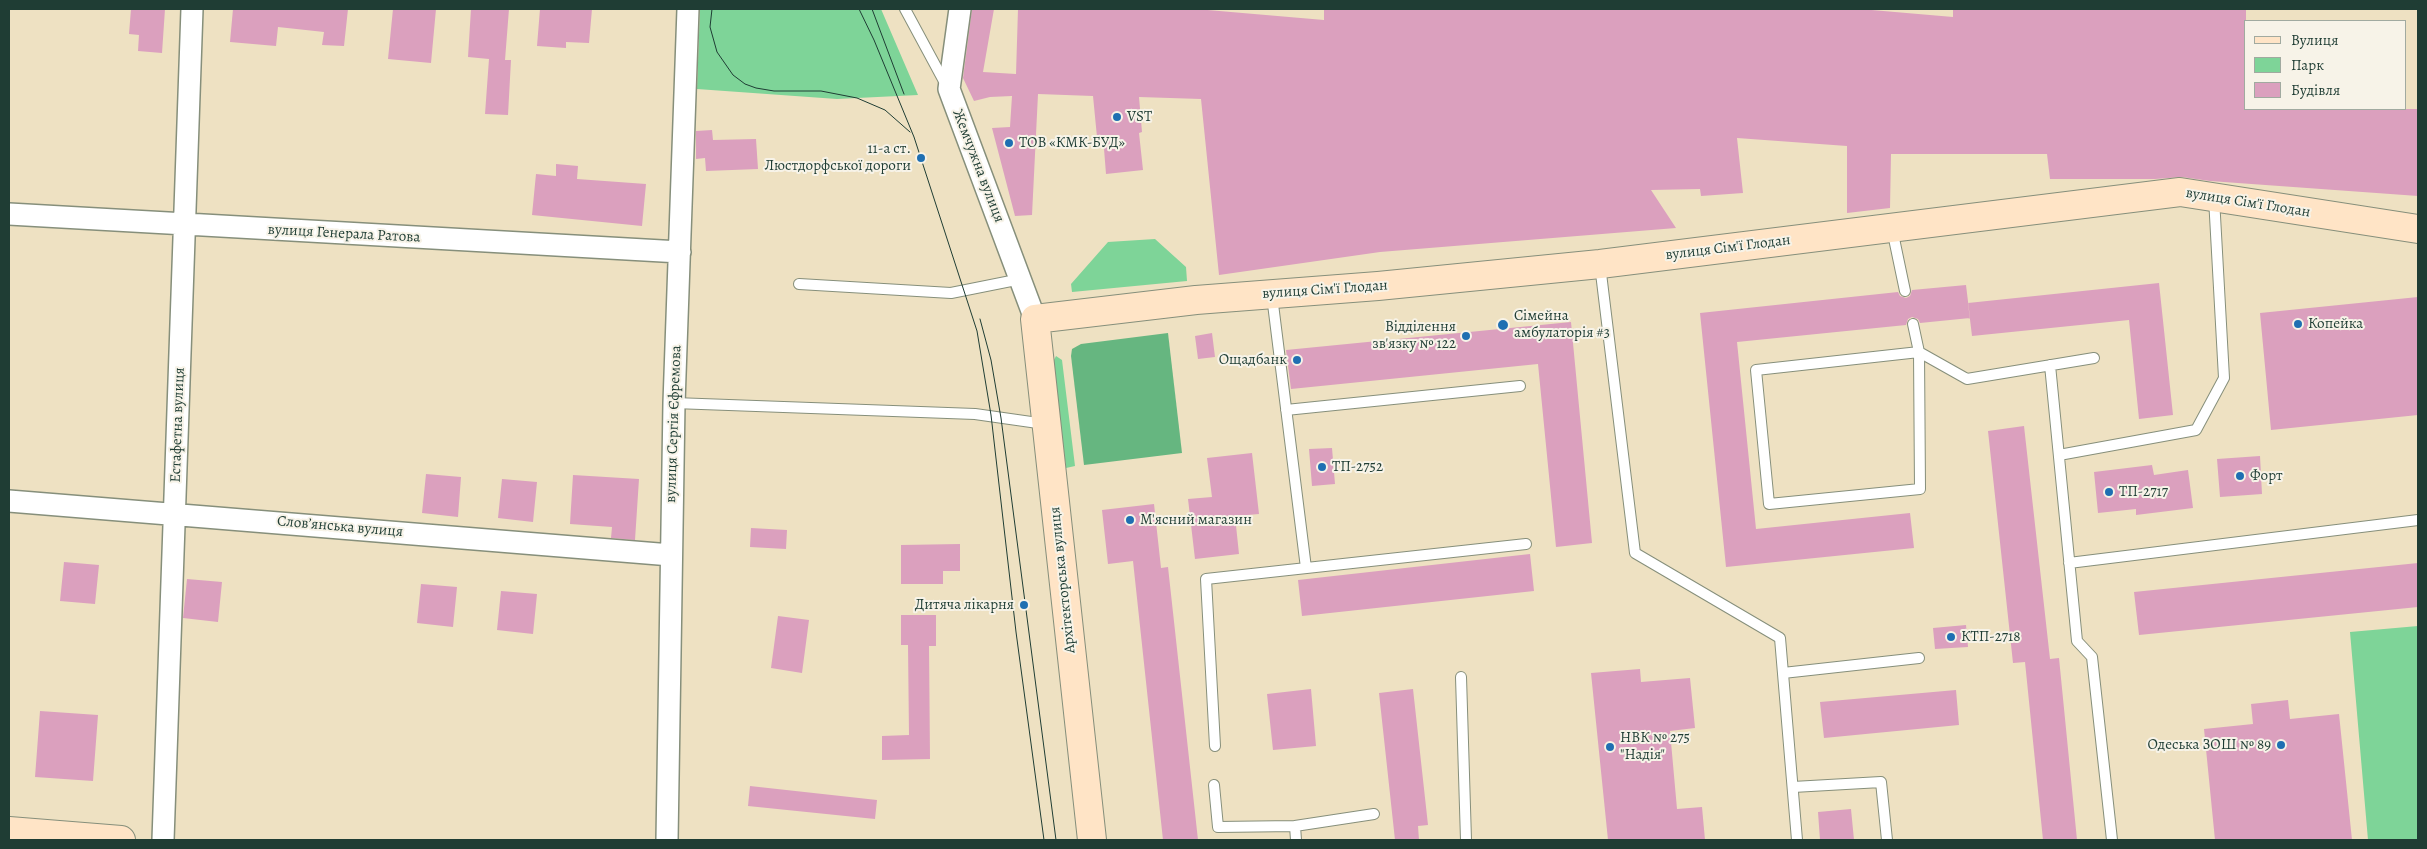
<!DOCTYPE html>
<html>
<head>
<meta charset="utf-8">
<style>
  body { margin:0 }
  #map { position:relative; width:2427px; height:849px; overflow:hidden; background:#eee1c2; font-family:Alegreya,serif }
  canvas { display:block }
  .frame { position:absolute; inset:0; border:10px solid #1f3d34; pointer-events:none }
  .legend { position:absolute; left:2244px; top:20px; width:162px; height:90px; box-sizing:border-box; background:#f7f3e8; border:1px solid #a1aaa0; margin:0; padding:6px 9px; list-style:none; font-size:15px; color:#1f3d34 }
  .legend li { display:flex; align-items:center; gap:10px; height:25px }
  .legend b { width:25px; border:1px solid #a1aaa0 }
</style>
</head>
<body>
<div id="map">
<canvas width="2427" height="849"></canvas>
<div class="frame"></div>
<ul class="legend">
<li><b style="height:6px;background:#ffe4c6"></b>Вулиця</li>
<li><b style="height:14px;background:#7ed498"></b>Парк</li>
<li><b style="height:14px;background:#dba0be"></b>Будівля</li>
</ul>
</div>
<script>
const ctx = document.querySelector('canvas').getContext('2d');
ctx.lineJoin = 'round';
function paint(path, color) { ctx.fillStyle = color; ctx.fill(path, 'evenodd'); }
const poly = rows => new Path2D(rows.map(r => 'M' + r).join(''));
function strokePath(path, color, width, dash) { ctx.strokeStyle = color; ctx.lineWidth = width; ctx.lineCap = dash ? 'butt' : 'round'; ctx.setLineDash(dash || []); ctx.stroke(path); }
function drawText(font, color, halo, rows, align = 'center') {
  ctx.font = font + ' Alegreya,serif'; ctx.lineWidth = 4; ctx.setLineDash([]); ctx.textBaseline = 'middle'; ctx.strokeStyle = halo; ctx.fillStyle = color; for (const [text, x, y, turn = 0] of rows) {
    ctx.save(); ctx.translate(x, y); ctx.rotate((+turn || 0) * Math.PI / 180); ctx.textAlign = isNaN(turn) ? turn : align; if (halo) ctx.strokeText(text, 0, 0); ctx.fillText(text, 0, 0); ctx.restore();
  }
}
paint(poly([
  [700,9,881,9,918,95,837,99,697,89],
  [1155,239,1186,267,1187,281,1072,292,1071,284,1108,242],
  [1056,356,1062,360,1075,466,1066,468,1053,362],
  [2418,626,2418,840,2368,840,2350,632]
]), '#7ed498');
paint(poly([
  [1168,333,1182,453,1084,465,1071,356,1072,349,1081,344]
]), '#66b680');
paint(poly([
  [131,9,165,9,162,53,138,51,139,35,129,34],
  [233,9,348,9,344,46,322,45,324,32,278,27,276,46,230,42],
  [393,9,436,9,431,63,388,59],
  [471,9,509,9,505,60,511,60,508,115,485,114,489,59,468,57],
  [540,9,592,9,589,43,566,42,566,48,537,46],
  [972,9,994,9,983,72,1016,74,1018,9,1196,9,1324,20,1324,9,1860,9,1953,17,1953,9,2246,9,2246,109,2418,109,2418,196,2210,181,2182,177,2155,179,2050,179,2047,154,1891,154,1890,208,1847,213,1847,146,1737,138,1743,193,1701,196,1700,189,1651,190,1676,228,1380,252,1219,275,1201,99,1139,97,1142,132,1139,133,1143,170,1106,174,1103,136,1097,137,1093,96,1038,94,1032,215,1015,216,992,128,1010,127,1012,96,990,97,974,101,963,78],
  [712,130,713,140,756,139,758,169,706,171,705,158,696,159,696,131],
  [556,164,578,166,577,179,646,184,642,226,532,215,536,174,556,176],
  [2159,283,2173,415,2139,419,2129,320,1972,336,1968,303],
  [1966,285,1970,318,1920,323,1918,319,1912,317,1908,319,1906,325,1737,342,1756,529,1910,513,1914,548,1726,567,1700,313,1898,292,1900,296,1906,298,1910,296,1912,290],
  [2418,297,2418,415,2271,430,2260,313],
  [1571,322,1592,543,1556,547,1538,364,1291,389,1286,350],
  [1212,333,1215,357,1198,359,1195,336],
  [2024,426,2050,659,2059,658,2077,840,2043,840,2025,662,2013,663,1988,431],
  [1332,448,1335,484,1312,486,1309,449],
  [1252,453,1259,514,1235,516,1239,554,1195,559,1188,499,1212,497,1207,458],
  [2260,456,2262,494,2220,497,2217,459],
  [2152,465,2154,475,2188,470,2193,508,2136,515,2136,509,2098,513,2094,472],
  [426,474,461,477,458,517,422,513],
  [573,475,639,479,635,540,611,538,612,527,570,524],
  [502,479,537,482,533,522,498,518],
  [1154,504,1161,568,1168,567,1198,840,1163,840,1133,561,1108,564,1102,510],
  [751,528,787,530,786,549,750,547],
  [960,544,960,571,943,571,943,584,901,584,901,545],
  [1530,554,1534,591,1302,616,1298,580],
  [64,562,99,565,95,604,60,601],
  [2418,563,2418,607,2139,635,2134,592],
  [187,579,222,582,218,622,183,618],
  [421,584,457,587,453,627,417,623],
  [501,591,537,594,533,634,497,630],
  [901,615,936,615,936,646,929,646,930,759,882,760,882,736,909,735,908,645,901,645],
  [778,616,809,620,802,673,771,668],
  [1966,625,1968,647,1935,649,1933,628],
  [1640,669,1641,682,1690,678,1695,728,1670,731,1677,809,1702,807,1705,840,1608,840,1591,673],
  [1311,689,1316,746,1273,750,1267,694],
  [1413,689,1428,825,1418,826,1419,840,1395,840,1379,693],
  [1956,690,1959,725,1824,738,1820,702],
  [2288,700,2290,719,2339,714,2352,840,2215,840,2204,729,2253,724,2251,704],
  [40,711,98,715,93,781,35,777],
  [750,786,877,800,875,819,748,806],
  [1851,809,1854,840,1820,840,1818,812]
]), '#dba0be');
const lane = poly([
  [905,9,946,85],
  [1892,229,1905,291],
  [1600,265,1635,553,1780,638,1797,840],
  [799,284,951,293,1021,279],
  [1272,296,1306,568],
  [1913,324,1919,352,1920,489,1769,504,1756,370,1919,352,1967,379,2094,358],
  [2050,365,2077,641,2092,657,2112,840],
  [674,403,975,414,1045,424],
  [1286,410,1520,386],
  [2059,455,2196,430,2224,378,2214,198],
  [2069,563,2418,520],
  [1783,673,1919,658],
  [1461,677,1466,840],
  [1215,746,1206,579,1526,544],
  [1214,785,1218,827,1295,826],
  [1793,787,1881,782,1887,840],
  [1296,840,1295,826,1374,814]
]);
const street = poly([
  [960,9,949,89,1035,319],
  [9,214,680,252],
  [9,501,671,555],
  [163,840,192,9],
  [667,840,674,403,688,9]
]);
const secondary = poly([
  [9,831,121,840],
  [1092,840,1035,319,1196,300,1378,286,1600,264,2180,192,2418,229]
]);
strokePath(lane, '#868f7b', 12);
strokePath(street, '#868f7b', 24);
strokePath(secondary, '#868f7b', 30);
strokePath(lane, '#fff', 10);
strokePath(street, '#fff', 21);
strokePath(secondary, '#ffe4c6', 28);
strokePath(poly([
  [712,9,710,27,717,52,733,75,745,84,756,88,774,91,821,91,857,98,885,110,910,132],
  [859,9,874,40,914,137,977,331,991,415,1016,632,1044,840],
  [872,9,904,94],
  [980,319,991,360,1001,418,1056,840]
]), '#1f3d34', 1);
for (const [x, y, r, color] of [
  [1117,117,5,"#1f6fb2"],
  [1009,143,5,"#1f6fb2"],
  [921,158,5,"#1f6fb2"],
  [2298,324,5,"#1f6fb2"],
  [1503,325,6,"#1f6fb2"],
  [1466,336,5,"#1f6fb2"],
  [1297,360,5,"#1f6fb2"],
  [1322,467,5,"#1f6fb2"],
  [2240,476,5,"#1f6fb2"],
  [2109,492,5,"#1f6fb2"],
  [1130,520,5,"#1f6fb2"],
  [1024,605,5,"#1f6fb2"],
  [1951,637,5,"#1f6fb2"],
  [2281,745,5,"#1f6fb2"],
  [1610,747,5,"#1f6fb2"]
]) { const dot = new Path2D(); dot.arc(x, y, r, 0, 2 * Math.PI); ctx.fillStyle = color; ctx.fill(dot); strokePath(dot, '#f7f3e8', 2); }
drawText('15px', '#1f3d34', '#f7f3e8', [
  ["VST",1127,117],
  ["ТОВ «КМК-БУД»",1019,143],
  ["11-а ст.",911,149,"right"],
  ["Люстдорфської дороги",911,166,"right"],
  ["Сімейна",1514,316],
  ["амбулаторія #3",1514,333],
  ["Копейка",2308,324],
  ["Відділення",1456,327,"right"],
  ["зв'язку № 122",1456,344,"right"],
  ["Ощадбанк",1287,360,"right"],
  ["ТП-2752",1332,467],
  ["Форт",2250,476],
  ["ТП-2717",2119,492],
  ["М'ясний магазин",1140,520],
  ["Дитяча лікарня",1014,605,"right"],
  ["КТП-2718",1961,637],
  ["НВК № 275",1620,738],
  ["\"Надія\"",1620,755],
  ["Одеська ЗОШ № 89",2271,745,"right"]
], 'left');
drawText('15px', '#1f3d34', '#f7f3e8', [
  ["Жемчужна вулиця",978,166,69],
  ["вулиця Сім'ї Глодан",2248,203,9],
  ["вулиця Генерала Ратова",344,234,3],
  ["вулиця Сім'ї Глодан",1728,248,-7],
  ["вулиця Сім'ї Глодан",1325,290,-4],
  ["вулиця Сергія Єфремова",674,424,-88],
  ["Естафетна вулиця",178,425,-88],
  ["Словʼянська вулиця",340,527,5],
  ["Архітекторська вулиця",1063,580,-96]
]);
</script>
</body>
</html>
